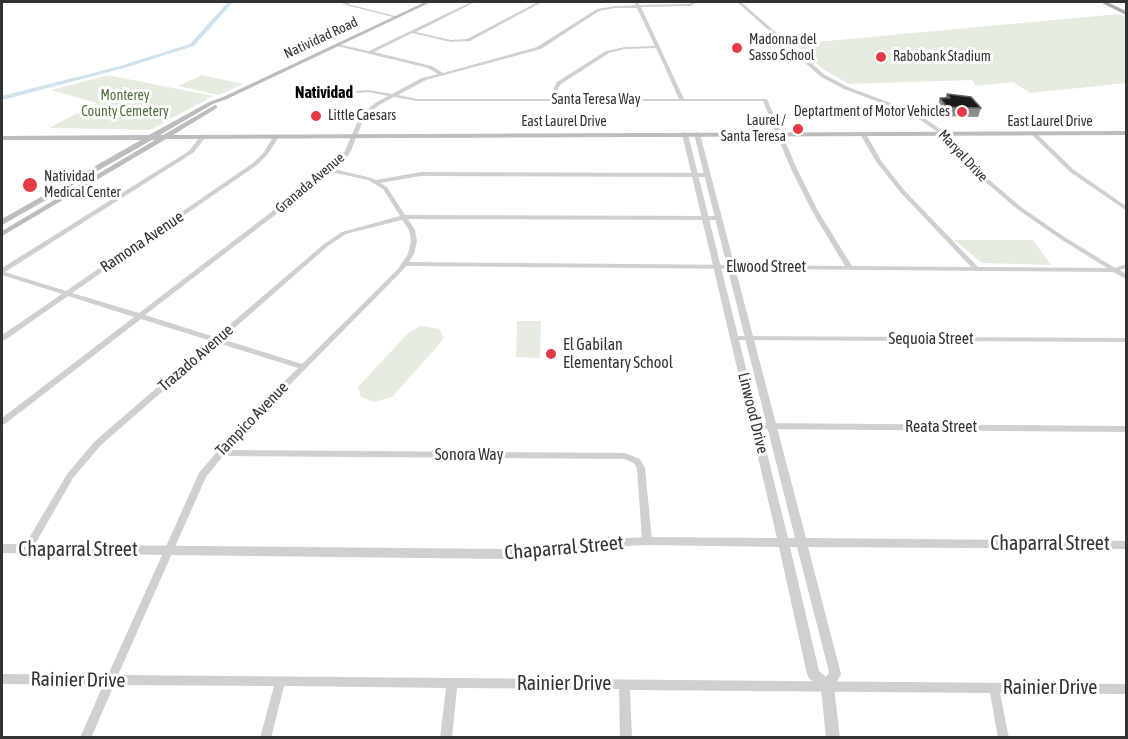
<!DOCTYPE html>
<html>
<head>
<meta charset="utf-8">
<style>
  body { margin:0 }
  #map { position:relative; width:1128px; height:739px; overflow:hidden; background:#fff; font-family:"Asap Condensed",sans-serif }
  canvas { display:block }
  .frame { position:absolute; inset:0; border:3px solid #333; pointer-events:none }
</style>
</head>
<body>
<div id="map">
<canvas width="1128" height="739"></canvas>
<div class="frame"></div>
</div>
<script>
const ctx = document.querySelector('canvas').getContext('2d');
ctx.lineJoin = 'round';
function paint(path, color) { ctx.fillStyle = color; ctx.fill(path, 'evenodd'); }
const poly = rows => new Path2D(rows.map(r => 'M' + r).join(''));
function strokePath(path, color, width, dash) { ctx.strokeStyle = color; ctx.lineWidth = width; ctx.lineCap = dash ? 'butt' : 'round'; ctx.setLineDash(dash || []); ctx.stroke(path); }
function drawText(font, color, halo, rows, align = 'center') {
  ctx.font = font + ' "Asap Condensed",sans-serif'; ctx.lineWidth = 6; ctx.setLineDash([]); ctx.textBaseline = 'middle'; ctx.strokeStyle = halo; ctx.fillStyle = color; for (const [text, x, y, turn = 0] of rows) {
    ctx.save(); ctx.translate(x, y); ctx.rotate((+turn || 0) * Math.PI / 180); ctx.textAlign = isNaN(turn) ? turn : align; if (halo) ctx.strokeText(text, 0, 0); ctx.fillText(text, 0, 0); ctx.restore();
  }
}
paint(poly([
  [1119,14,1126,17,1126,83,1030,93,1013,82,976,86,972,80,849,84,823,69,794,44],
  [202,75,243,84,219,95,178,86],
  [105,76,112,76,213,96,150,130,49,128,97,103,51,90],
  [954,240,1033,240,1051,265,982,263],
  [517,321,541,321,540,358,516,357],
  [421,326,439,329,443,337,442,341,392,397,374,402,361,397,358,387,408,333]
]), '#e6ecdf');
paint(poly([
  [228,2,233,2,194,46,124,68,2,100,2,96,120,66,190,44,228,2]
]), '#cfe2ee');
paint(poly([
  [348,2,352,2,348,4,399,17,397,18,342,4,348,2],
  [471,2,475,2,416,32,451,40,467,39,538,2,542,2,470,41,451,42,412,33,374,52,432,66,443,73,537,47,597,9,615,6,636,5,635,3,637,2,640,5,689,4,693,2,697,2,696,3,690,6,641,7,684,99,767,99,797,169,818,211,852,266,971,267,901,193,877,163,860,134,863,132,866,134,882,162,905,191,978,267,1107,268,1059,238,1017,209,975,173,942,135,941,134,944,132,946,133,979,171,1021,207,1063,236,1115,268,1126,264,1126,268,1120,270,1126,274,1126,279,1113,272,406,266,401,272,253,422,229,450,625,453,640,459,645,468,652,541,650,544,647,545,644,544,642,541,637,468,634,463,624,459,223,456,206,477,118,675,1126,684,1126,694,1000,693,1009,738,998,738,990,693,630,690,632,738,620,738,619,689,457,688,452,738,440,738,446,688,284,686,271,738,260,738,274,686,114,685,91,738,80,738,103,685,2,684,2,674,108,675,199,473,215,454,216,451,219,450,247,418,298,368,218,343,101,445,73,478,30,553,27,554,24,553,22,550,67,474,95,441,211,341,141,319,5,424,2,425,2,418,134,317,68,296,5,340,2,340,2,335,62,294,2,275,2,268,189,151,200,137,204,137,205,138,193,153,5,272,66,291,253,163,264,152,273,137,277,137,278,138,268,154,257,165,72,293,139,313,338,161,344,153,360,116,375,103,388,96,368,92,357,93,355,92,355,91,368,90,392,94,422,78,438,74,428,68,337,46,337,44,369,51,471,2],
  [615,8,637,8,655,46,625,47,606,51,557,82,554,88,554,99,417,99,398,95,426,80,541,49,599,11,615,8],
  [656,48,679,99,558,99,558,88,561,84,609,53,625,49,656,48],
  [394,97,417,101,763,101,791,169,812,211,845,266,409,262,414,254,417,241,415,230,408,219,718,220,721,218,718,216,405,215,387,187,380,183,421,176,707,177,710,175,707,173,421,172,376,180,372,178,334,169,342,163,350,153,364,118,379,105,394,97],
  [331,172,368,180,383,189,400,216,342,232,324,244,215,337,145,315,331,172],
  [402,220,409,230,411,241,408,254,397,270,302,364,222,339,328,246,346,234,402,220],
  [1032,133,1036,133,1074,170,1126,206,1126,210,1124,209,1070,172,1032,135,1032,133],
  [732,336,1126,338,1126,342,735,340,732,340,731,338,732,336],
  [756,423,1126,426,1126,432,756,429,753,428,752,426,753,424,756,423]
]), '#d0d0d0');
paint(poly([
  [737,2,741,2,825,75,848,87,917,113,947,134,942,135,913,115,844,89,821,77,737,2],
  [685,132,688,134,788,538,795,538,694,134,697,132,700,134,806,538,1126,541,1126,549,808,547,841,674,834,687,840,738,826,738,821,689,809,678,807,674,779,547,647,545,606,547,544,558,504,559,2,553,2,544,504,549,544,548,606,539,647,537,777,538,682,134,685,132],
  [790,547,797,547,828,668,829,673,826,677,819,671,790,547]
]), '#d0d0d0');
paint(poly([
  [425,2,431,2,227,99,213,104,160,135,163,135,215,105,217,106,217,108,173,135,1126,131,1126,135,166,139,2,236,2,231,155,140,152,140,2,225,2,219,141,140,2,140,2,136,149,135,209,102,223,97,425,2]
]), '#bdbdbd');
paint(poly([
  [1100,2,1107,2,1126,11,1126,15,1100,2]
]), '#ababab');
paint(poly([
  [947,94,981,108,978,117,944,116,937,107,940,98,945,98]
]), '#8c8c8c');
const building = poly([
  [947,94,971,97,981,108,947,107,940,98,950,98,947,94]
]);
paint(building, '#1a1a1a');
strokePath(building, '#5f5f5f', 1.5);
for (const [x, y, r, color] of [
  [737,48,6,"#e63946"],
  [881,57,6,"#e63946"],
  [962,112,6,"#e63946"],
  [316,116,6,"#e63946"],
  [798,129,6,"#e63946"],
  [30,185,8,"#e63946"],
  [551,354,6,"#e63946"]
]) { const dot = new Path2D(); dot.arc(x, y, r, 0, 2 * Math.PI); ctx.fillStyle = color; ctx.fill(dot); strokePath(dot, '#fff', 2); }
drawText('14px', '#333', '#fff', [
  ["Natividad Road",321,38,-25],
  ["Santa Teresa Way",596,100],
  ["East Laurel Drive",564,122],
  ["East Laurel Drive",1050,122],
  ["Maryal Drive",963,156,47],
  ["Granada Avenue",310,183,-40]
]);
drawText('14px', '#333', '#fff', [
  ["Madonna del",749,40],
  ["Sasso School",749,56],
  ["Rabobank Stadium",893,57],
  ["Deptartment of Motor Vehicles",950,112,"right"],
  ["Little Caesars",328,116],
  ["Laurel /",786,121,"right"],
  ["Santa Teresa",786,137,"right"],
  ["Natividad",44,177],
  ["Medical Center",44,193]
], 'left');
drawText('14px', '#56703f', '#fff', [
  ["Monterey",125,96],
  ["County Cemetery",125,112]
]);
drawText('bold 16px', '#000', '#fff', [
  ["Natividad",324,93]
]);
drawText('16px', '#333', '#fff', [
  ["Ramona Avenue",142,242,-34],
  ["Elwood Street",766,267],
  ["Sequoia Street",931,339],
  ["Trazado Avenue",196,358,-41],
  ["Linwood Drive",753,413,76],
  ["Tampico Avenue",252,419,-46],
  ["Reata Street",941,427],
  ["Sonora Way",469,455]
]);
drawText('16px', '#333', '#fff', [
  ["El Gabilan",563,345],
  ["Elementary School",563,363]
], 'left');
drawText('20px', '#333', '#fff', [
  ["Chaparral Street",1050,544],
  ["Chaparral Street",564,548,-5],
  ["Chaparral Street",78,550],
  ["Rainier Drive",78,680,1],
  ["Rainier Drive",564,684],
  ["Rainier Drive",1050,688]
]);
</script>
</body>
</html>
